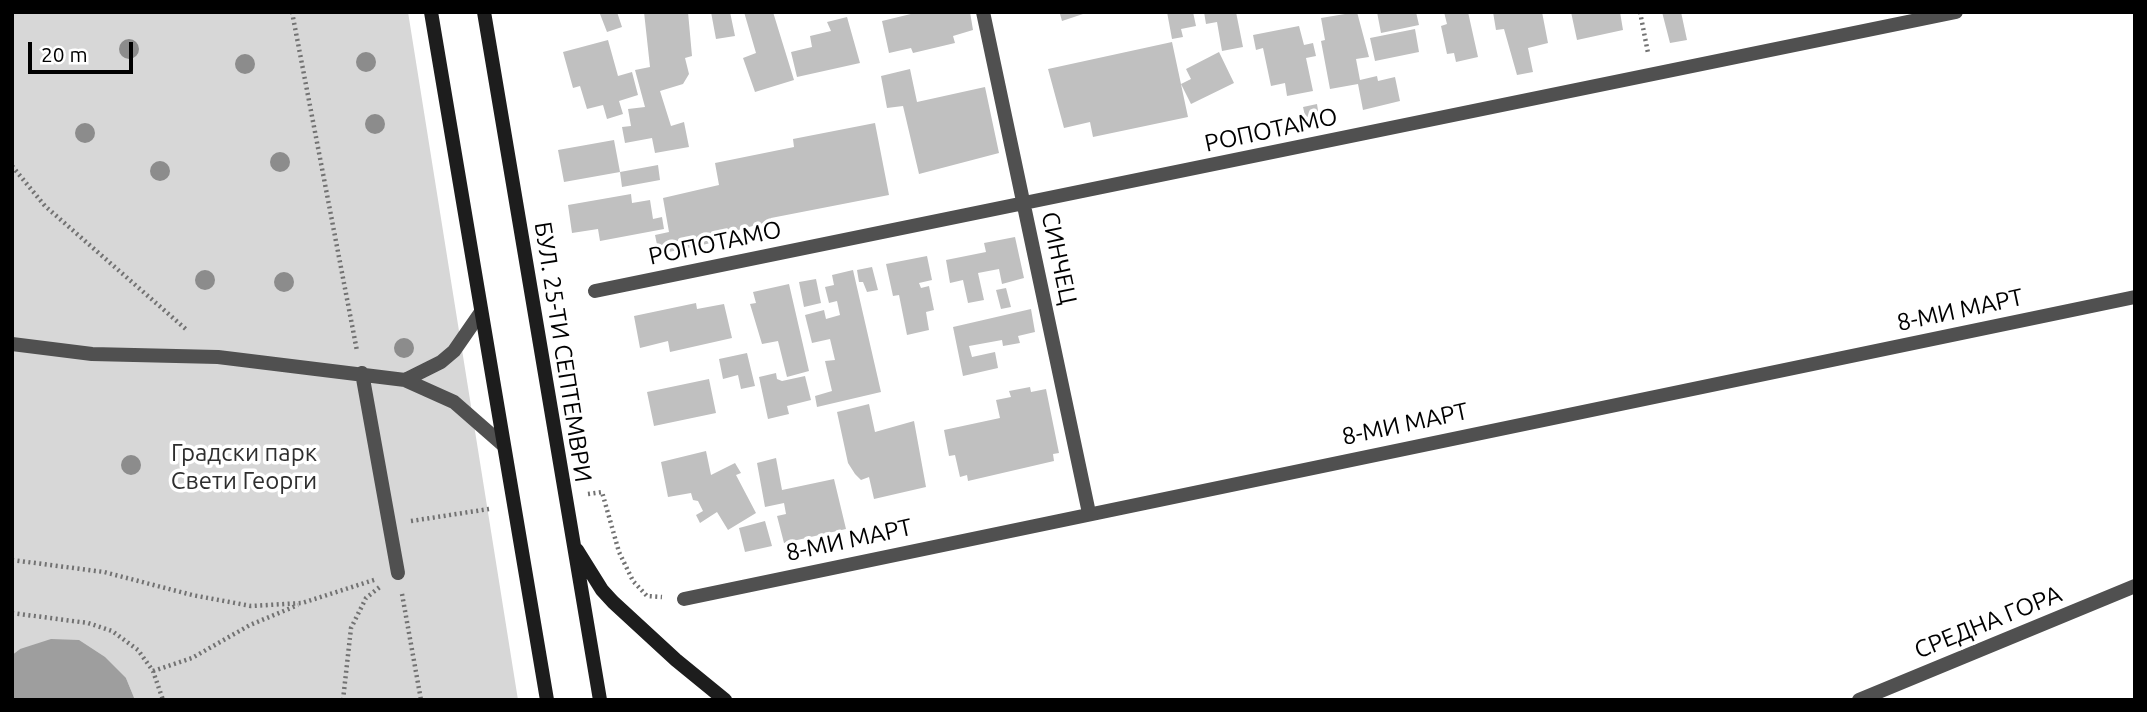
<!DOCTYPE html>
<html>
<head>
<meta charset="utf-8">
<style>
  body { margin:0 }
  #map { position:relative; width:2147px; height:712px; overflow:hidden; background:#fff; font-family:Ubuntu,sans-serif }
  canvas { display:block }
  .frame { position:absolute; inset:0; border:14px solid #000; pointer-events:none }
  .scale { position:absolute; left:28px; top:42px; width:105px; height:32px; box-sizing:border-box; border:4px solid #000; border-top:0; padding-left:9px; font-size:21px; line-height:24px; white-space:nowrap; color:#000; -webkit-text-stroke:5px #fff; paint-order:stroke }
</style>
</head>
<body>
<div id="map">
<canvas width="2147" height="712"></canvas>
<div class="frame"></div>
<div class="scale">20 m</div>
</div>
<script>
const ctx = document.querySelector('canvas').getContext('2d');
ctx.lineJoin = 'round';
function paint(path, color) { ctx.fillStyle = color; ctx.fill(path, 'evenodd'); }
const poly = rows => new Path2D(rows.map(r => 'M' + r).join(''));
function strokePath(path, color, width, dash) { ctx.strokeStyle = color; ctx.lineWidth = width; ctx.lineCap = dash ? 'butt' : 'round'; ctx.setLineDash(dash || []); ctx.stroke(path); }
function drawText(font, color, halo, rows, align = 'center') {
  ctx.font = font + ' Ubuntu,sans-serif'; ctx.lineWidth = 7; ctx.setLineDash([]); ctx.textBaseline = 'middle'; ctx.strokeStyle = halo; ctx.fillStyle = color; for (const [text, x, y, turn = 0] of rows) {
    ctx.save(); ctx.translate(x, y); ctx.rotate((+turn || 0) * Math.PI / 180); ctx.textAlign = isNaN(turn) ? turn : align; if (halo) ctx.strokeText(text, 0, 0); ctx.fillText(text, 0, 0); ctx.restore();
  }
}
paint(poly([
  [12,12,408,12,518,700,135,700,126,678,20,649,12,655]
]), '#d7d7d7');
paint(poly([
  [51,639,79,640,105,657,126,678,135,700,13,700,12,655,20,649]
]), '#9e9e9e');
paint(poly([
  [617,12,622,27,607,32,600,14],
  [644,12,688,12,692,56,685,58,689,74,683,84,660,91,671,126,684,122,689,147,655,153,652,138,625,143,622,127,631,126,628,109,645,107,635,70,650,67],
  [711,12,730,12,735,36,716,39],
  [744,12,773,12,794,80,755,92,743,58,756,53],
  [919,12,970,12,973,30,953,36,955,43,913,53,911,48,889,53,882,21],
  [1089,12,1062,21,1060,14,1065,12],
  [1167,12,1193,12,1196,26,1181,29,1183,37,1172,39],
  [1204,12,1236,12,1243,47,1222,51,1217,22,1206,24],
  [1357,12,1369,57,1356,59,1360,80,1377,76,1378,81,1395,77,1400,101,1363,110,1358,84,1330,89,1321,41,1325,40,1321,18],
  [1377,12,1416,12,1419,25,1381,33],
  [1444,12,1468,12,1478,57,1456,62,1454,53,1447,54,1441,26,1447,24],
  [1493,12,1542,12,1548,43,1528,48,1533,72,1517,75,1504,29,1496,30],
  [1571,12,1620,12,1623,30,1577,40],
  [1662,12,1681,12,1687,40,1670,43],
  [847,17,860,63,797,77,791,52,812,47,810,36,831,31,827,22],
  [1299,26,1304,45,1313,43,1316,56,1306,58,1313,91,1287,96,1285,83,1271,86,1263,48,1256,50,1253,35],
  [1415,29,1419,52,1375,61,1370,38],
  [608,40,618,76,632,72,638,95,619,101,623,114,607,119,603,105,587,109,580,86,573,88,563,52],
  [1172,42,1188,117,1093,137,1090,122,1064,128,1048,69],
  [1219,52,1234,83,1191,104,1181,84,1191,79,1186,69],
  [910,69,917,102,985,87,999,153,919,174,903,106,887,108,881,76],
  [1317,104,1319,117,1306,120,1303,107],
  [875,123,889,195,771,218,771,221,716,236,716,242,659,254,655,235,669,232,663,198,719,185,715,163,794,147,793,139],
  [614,140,620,172,658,165,660,180,622,187,620,172,564,182,558,150],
  [631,194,632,203,650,200,653,219,662,217,664,229,600,241,598,229,572,233,568,205],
  [1015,237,1024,278,1002,284,999,269,978,273,984,300,968,303,963,280,950,283,946,260,986,252,984,243],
  [927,256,932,280,919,283,921,288,929,286,934,310,926,312,929,330,907,335,899,295,893,296,886,264],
  [872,267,878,290,867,292,863,282,859,282,857,270],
  [853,270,881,392,817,407,815,396,832,391,825,361,835,360,830,339,812,343,805,315,824,310,826,319,840,315,837,301,829,303,825,287,834,285,832,275],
  [816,279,821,303,804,307,799,282],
  [789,284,809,371,787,377,778,341,762,344,750,304,756,303,753,292],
  [1006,288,1011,307,1001,309,996,290],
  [696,303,697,309,724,304,732,338,670,352,668,341,640,348,634,316],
  [1031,309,1035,332,1018,336,1020,343,1003,346,1002,340,969,346,972,357,995,352,998,368,963,376,953,327],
  [747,353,755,386,741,389,738,375,723,379,719,359],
  [776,373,777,379,782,381,805,376,811,400,787,406,789,414,768,419,759,377],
  [709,379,716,413,654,426,647,392],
  [1030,387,1031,392,1046,389,1059,453,1053,454,1054,461,968,481,967,475,960,477,955,455,949,456,944,430,1000,418,996,400,1011,397,1009,391],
  [869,404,875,432,914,421,926,487,874,499,869,477,861,480,855,474,848,463,837,412],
  [706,451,711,475,735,463,741,473,736,475,756,513,728,530,717,512,700,523,696,515,703,511,698,501,693,500,691,493,668,497,661,462],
  [776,458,782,490,834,479,846,529,784,543,777,516,786,514,784,503,765,507,757,463],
  [765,521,772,546,745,552,739,528]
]), '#c0c0c0');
strokePath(poly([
  [292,12,357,351],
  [1640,12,1648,53],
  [12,166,45,206,188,331],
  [588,494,602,492,619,552,633,581,647,596,662,597],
  [411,521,489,509],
  [12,560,104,572,192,595,251,606,302,603,377,579],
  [402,594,421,700],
  [12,613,88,623,112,631,138,650,153,671,163,700],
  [153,671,192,658,250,625,298,605],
  [343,700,351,628,366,598,381,586]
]), '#727272', 4.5, [2, 3.5]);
strokePath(poly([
  [12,344,92,354,218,357,405,380,454,402,502,444],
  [362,373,398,573],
  [405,380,441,362,454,351,481,312]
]), '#505050', 14);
strokePath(poly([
  [983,12,1089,513],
  [595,291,1956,12],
  [684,599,2135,297],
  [1859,700,2135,586]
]), '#505050', 14);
strokePath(poly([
  [431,12,547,700],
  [484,12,600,700],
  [577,550,602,590,613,602,676,660,725,700]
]), '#1d1d1d', 14);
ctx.fillStyle = '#8c8c8c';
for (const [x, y] of [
  [129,49],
  [366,62],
  [245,64],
  [375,124],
  [85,133],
  [280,162],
  [160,171],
  [205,280],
  [284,282],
  [404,348],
  [131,465]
]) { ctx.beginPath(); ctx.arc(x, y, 10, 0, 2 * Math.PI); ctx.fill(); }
drawText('24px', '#000', '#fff', [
  ["РОПОТАМО",1271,130,-12],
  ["РОПОТАМО",715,243,-12],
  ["СИНЧЕЦ",1059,258,78],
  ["8-МИ МАРТ",1960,310,-12],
  ["БУЛ. 25-ТИ СЕПТЕМВРИ",563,352,81],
  ["8-МИ МАРТ",1405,424,-12],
  ["8-МИ МАРТ",849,540,-12],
  ["СРЕДНА ГОРА",1988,622,-22]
]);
drawText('24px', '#2e2e2e', '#fff', [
  ["Градски парк",244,453],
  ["Свети Георги",244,481]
]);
</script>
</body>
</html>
